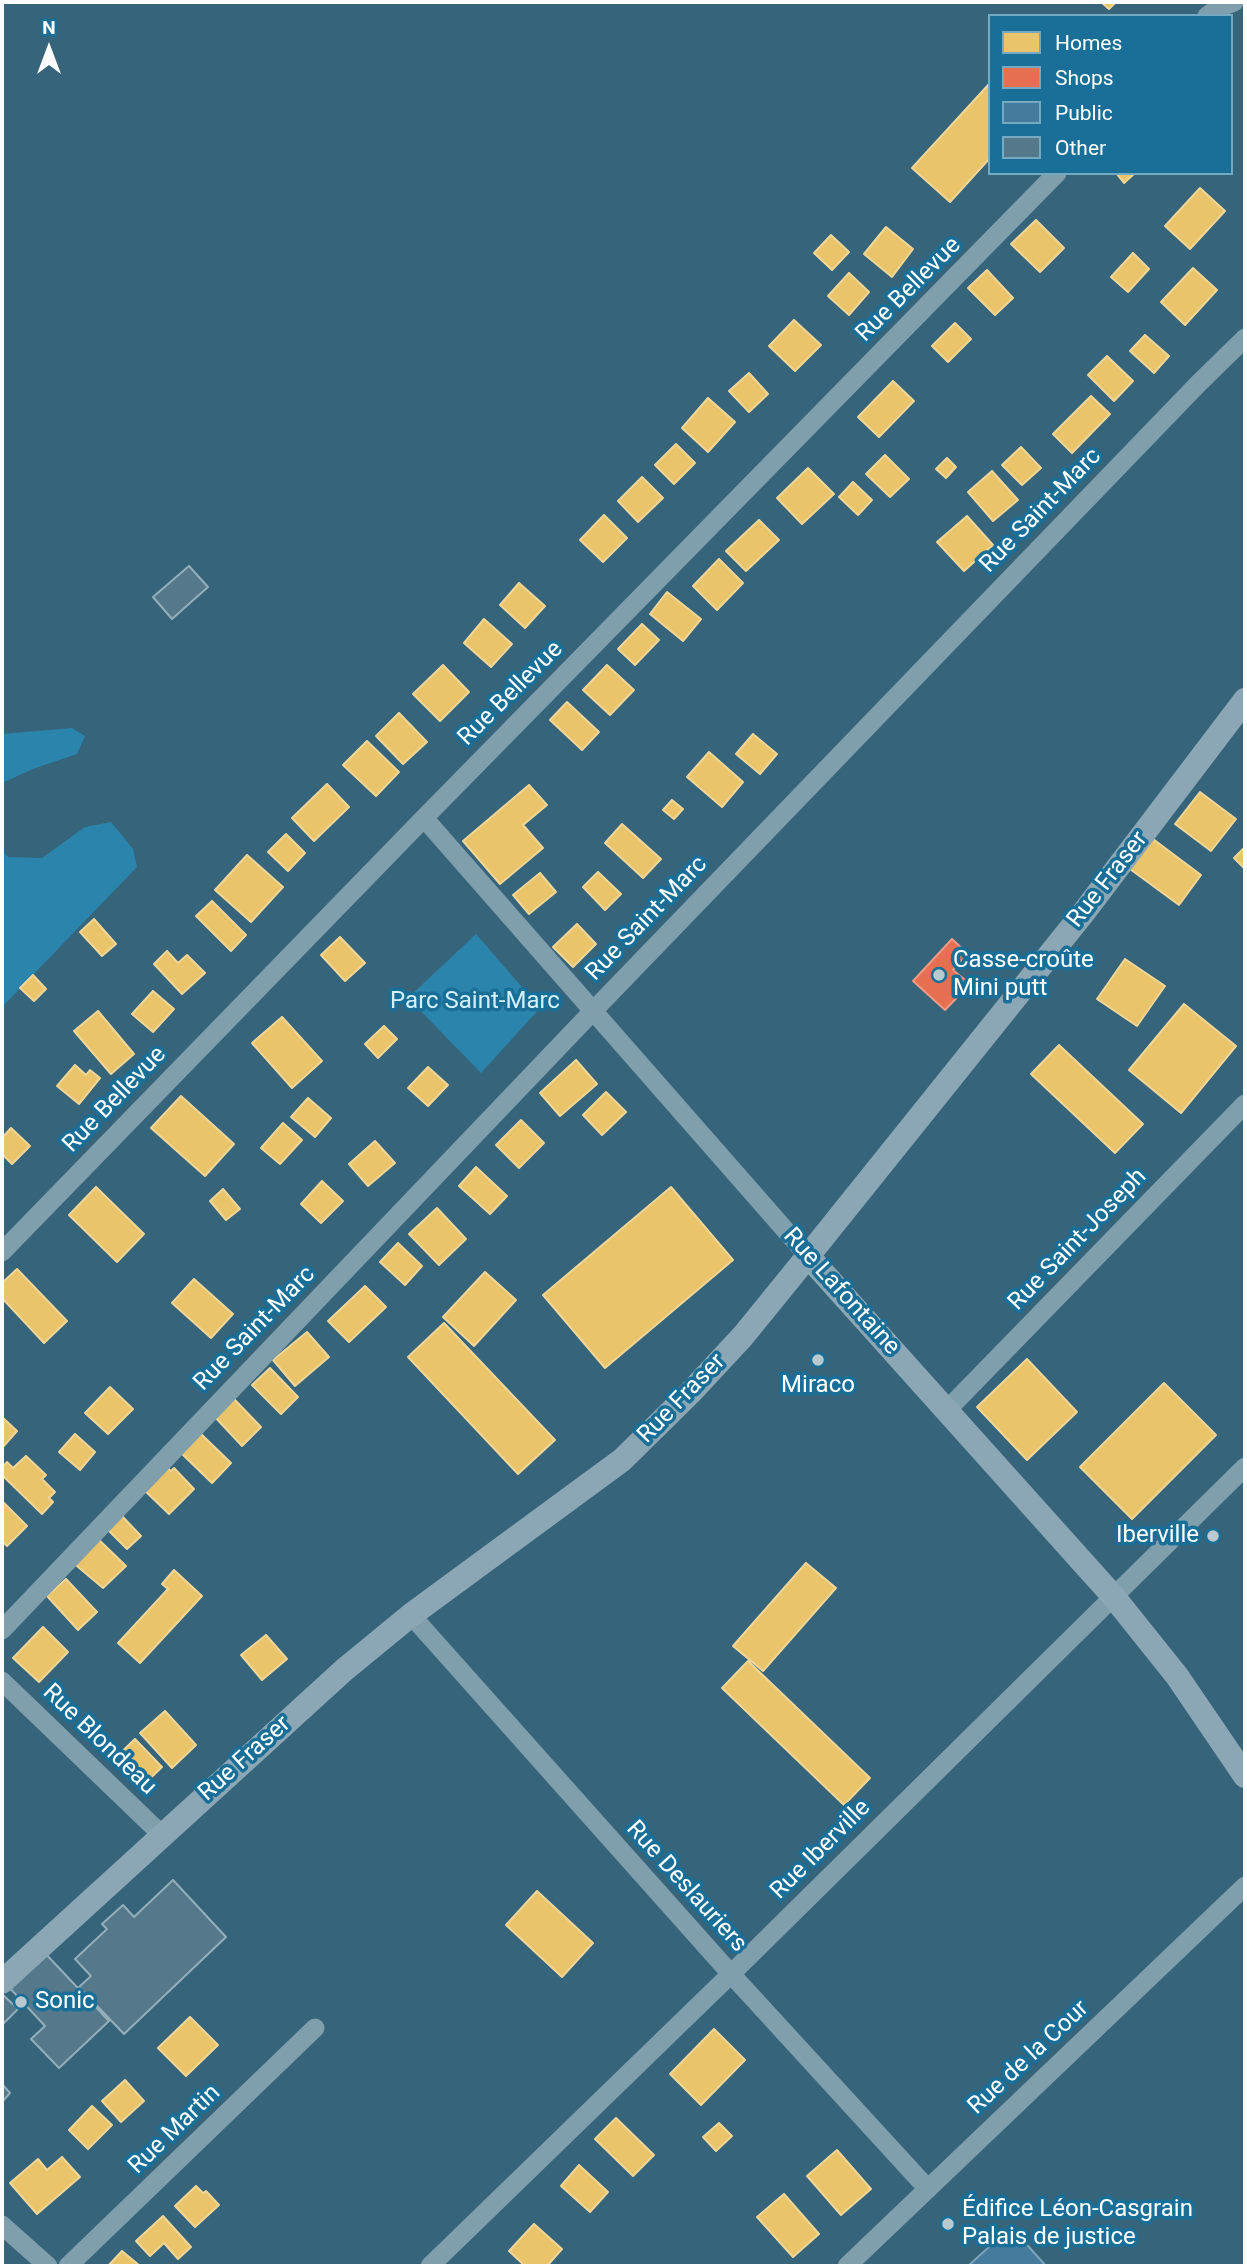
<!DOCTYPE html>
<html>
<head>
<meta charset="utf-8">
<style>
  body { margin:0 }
  #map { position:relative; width:1247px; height:2268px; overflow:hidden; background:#36647a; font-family:Roboto,sans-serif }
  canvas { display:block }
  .frame { position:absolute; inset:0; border:4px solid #fff; pointer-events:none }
  .legend { position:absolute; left:988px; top:14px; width:245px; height:161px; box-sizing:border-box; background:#196f97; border:2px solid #75a9c1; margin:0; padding:9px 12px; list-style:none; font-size:21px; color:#fff }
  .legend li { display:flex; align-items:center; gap:14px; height:35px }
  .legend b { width:35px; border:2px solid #75a9c1 }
  .north { position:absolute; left:14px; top:14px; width:70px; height:70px; -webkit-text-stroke:5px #196f97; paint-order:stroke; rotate:0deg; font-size:19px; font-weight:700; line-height:28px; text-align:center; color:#fff }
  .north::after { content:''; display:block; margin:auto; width:24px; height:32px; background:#fff; clip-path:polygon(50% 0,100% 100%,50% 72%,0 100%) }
</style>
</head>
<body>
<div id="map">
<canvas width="1247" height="2268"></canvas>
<div class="frame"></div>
<ul class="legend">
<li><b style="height:19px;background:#e9c46a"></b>Homes</li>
<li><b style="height:19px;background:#e76f51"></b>Shops</li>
<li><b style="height:19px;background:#457b9d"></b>Public</li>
<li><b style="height:19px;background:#55798a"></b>Other</li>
</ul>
<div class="north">N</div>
</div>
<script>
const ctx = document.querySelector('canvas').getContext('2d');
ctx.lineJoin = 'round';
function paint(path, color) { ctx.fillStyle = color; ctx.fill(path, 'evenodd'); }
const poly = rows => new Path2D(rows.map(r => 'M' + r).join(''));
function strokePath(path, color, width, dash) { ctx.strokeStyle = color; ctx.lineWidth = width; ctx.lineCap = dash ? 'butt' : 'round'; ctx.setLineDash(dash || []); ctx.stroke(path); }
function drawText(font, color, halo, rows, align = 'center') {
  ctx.font = font + ' Roboto,sans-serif'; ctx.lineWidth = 7; ctx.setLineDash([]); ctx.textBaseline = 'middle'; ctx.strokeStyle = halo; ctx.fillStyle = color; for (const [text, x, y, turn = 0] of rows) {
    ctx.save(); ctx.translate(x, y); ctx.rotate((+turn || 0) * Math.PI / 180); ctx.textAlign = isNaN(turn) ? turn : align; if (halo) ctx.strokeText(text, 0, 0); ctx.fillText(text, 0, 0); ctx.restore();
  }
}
paint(poly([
  [72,728,85,736,77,754,33,769,2,783,2,734],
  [111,822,133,849,137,867,2,1007,2,850,8,857,42,858,85,827],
  [476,934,540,1008,481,1073,408,998]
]), '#2b84ac');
const homes = poly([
  [1101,2,1116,2,1109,9,1101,2],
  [990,83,990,158,950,202,912,168,990,83],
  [1116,173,1135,173,1124,183,1116,173],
  [1200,188,1225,211,1190,249,1165,226,1200,188],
  [1036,220,1064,248,1040,272,1011,244,1036,220],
  [886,227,913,249,892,277,864,254,886,227],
  [831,235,849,252,832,270,814,253,831,235],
  [1133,253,1149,269,1128,292,1111,277,1133,253],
  [1193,268,1217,290,1185,325,1161,302,1193,268],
  [987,270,1013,298,995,315,968,288,987,270],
  [849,273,869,292,849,315,828,296,849,273],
  [794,320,821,345,795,371,769,346,794,320],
  [955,323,971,339,948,362,932,346,955,323],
  [1145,335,1169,356,1154,373,1130,351,1145,335],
  [1107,356,1133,381,1114,401,1088,375,1107,356],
  [749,373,768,394,749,412,729,391,749,373],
  [893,381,914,401,879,437,858,417,893,381],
  [1091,396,1110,414,1072,453,1053,434,1091,396],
  [708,398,735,422,708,452,682,428,708,398],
  [676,444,695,463,674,484,655,465,676,444],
  [1021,447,1041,468,1022,485,1002,465,1021,447],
  [885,455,909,479,890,497,866,474,885,455],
  [947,458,956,467,946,478,936,469,947,458],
  [808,468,834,494,802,524,777,498,808,468],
  [992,471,1018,500,993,521,968,492,992,471],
  [642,477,663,498,638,522,618,501,642,477],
  [853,482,872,500,858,515,839,497,853,482],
  [604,515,627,538,603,562,580,540,604,515],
  [967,516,993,545,964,571,937,542,967,516],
  [759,520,779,540,746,571,726,551,759,520],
  [719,559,743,583,717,610,693,586,719,559],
  [519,583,545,606,525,628,500,605,519,583],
  [667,592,701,619,683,641,650,614,667,592],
  [484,619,512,644,491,667,464,643,484,619],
  [642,624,659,640,635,665,618,649,642,624],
  [443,665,469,692,440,721,413,694,443,665],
  [607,665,634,690,610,715,583,690,607,665],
  [567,702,599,732,582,750,550,720,567,702],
  [399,713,427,742,403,764,376,736,399,713],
  [753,734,777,754,760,774,736,754,753,734],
  [367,741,399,772,376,796,343,765,367,741],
  [709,752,743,782,722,807,687,777,709,752],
  [327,784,349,807,314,841,292,818,327,784],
  [529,785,547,805,523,825,543,848,500,884,463,841,529,785],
  [1200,792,1236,819,1211,851,1175,824,1200,792],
  [672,800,683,809,674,819,663,810,672,800],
  [622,824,661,859,643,878,605,843,622,824],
  [286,834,305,853,288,871,268,852,286,834],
  [1153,839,1201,875,1179,905,1130,869,1153,839],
  [1245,847,1245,869,1234,858,1245,847],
  [247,855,283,887,251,922,215,890,247,855],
  [598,872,621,894,605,910,583,887,598,872],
  [540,873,556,892,529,914,513,895,540,873],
  [212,901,246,935,231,951,196,916,212,901],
  [94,919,116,944,102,956,80,932,94,919],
  [577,924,596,944,573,967,553,947,577,924],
  [340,937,365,963,345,981,321,955,340,937],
  [167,951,178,963,187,955,205,973,182,994,154,964,167,951],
  [1125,959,1165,986,1137,1026,1097,999,1125,959],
  [33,975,46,989,34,1001,20,988,33,975],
  [153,991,174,1009,153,1032,132,1014,153,991],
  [1184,1004,1236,1046,1181,1113,1129,1070,1184,1004],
  [98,1011,134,1054,111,1074,74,1031,98,1011],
  [282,1017,322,1061,292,1088,252,1043,282,1017],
  [384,1026,397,1039,378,1058,365,1044,384,1026],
  [1059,1045,1143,1124,1115,1153,1031,1074,1059,1045],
  [576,1060,597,1084,560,1116,540,1093,576,1060],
  [75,1065,86,1075,90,1070,100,1078,79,1104,57,1086,75,1065],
  [428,1067,448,1085,428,1106,408,1088,428,1067],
  [606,1092,626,1112,602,1135,583,1115,606,1092],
  [181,1096,234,1144,205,1176,151,1128,181,1096],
  [308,1098,331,1118,315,1137,291,1117,308,1098],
  [521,1120,544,1143,519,1168,496,1145,521,1120],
  [283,1123,302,1140,280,1164,261,1148,283,1123],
  [11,1128,30,1146,12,1164,2,1154,2,1138,11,1128],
  [375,1141,395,1163,368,1186,349,1164,375,1141],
  [476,1167,507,1196,490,1214,459,1186,476,1167],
  [322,1181,343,1201,321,1223,301,1204,322,1181],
  [96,1187,144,1234,117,1262,69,1215,96,1187],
  [671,1187,733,1260,605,1368,543,1295,671,1187],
  [223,1189,240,1209,226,1220,210,1201,223,1189],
  [437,1208,466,1239,439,1265,409,1234,437,1208],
  [398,1243,422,1266,405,1285,380,1262,398,1243],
  [17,1269,67,1321,44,1343,2,1298,2,1283,17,1269],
  [485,1272,516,1300,474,1346,443,1317,485,1272],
  [194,1279,233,1314,211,1338,172,1303,194,1279],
  [365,1286,386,1307,349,1342,328,1321,365,1286],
  [444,1323,555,1440,518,1474,408,1357,444,1323],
  [307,1332,329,1357,295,1386,273,1360,307,1332],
  [1027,1359,1077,1412,1027,1460,977,1407,1027,1359],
  [270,1368,298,1397,281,1414,252,1385,270,1368],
  [1164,1383,1216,1435,1132,1519,1080,1467,1164,1383],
  [110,1387,133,1409,108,1434,85,1413,110,1387],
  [233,1398,261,1427,242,1446,214,1416,233,1398],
  [2,1417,17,1431,2,1448,2,1417],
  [200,1433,231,1463,212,1483,181,1453,200,1433],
  [75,1434,95,1452,80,1470,59,1452,75,1434],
  [26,1456,46,1475,42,1479,55,1492,49,1498,53,1502,42,1514,2,1475,2,1468,7,1462,13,1468,26,1456],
  [163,1464,171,1471,174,1468,194,1489,169,1514,141,1487,163,1464],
  [2,1501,27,1526,7,1546,2,1541,2,1501],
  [121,1515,141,1536,127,1549,107,1529,121,1515],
  [95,1536,126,1566,103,1588,71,1561,95,1536],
  [806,1563,836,1588,763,1671,733,1646,806,1563],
  [174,1570,202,1596,140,1663,118,1643,168,1589,162,1584,174,1570],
  [66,1579,97,1612,78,1630,47,1596,66,1579],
  [43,1627,68,1652,39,1682,13,1658,43,1627],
  [266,1635,287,1659,262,1680,241,1655,266,1635],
  [748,1661,870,1778,844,1805,722,1688,748,1661],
  [165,1711,196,1745,172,1768,140,1733,165,1711],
  [135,1739,162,1767,139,1789,112,1761,135,1739],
  [537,1891,593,1943,562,1977,506,1925,537,1891],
  [190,2017,218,2045,186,2076,158,2048,190,2017],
  [714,2029,745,2060,701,2105,670,2074,714,2029],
  [125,2080,144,2101,121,2122,102,2101,125,2080],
  [92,2106,112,2125,88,2149,69,2130,92,2106],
  [616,2118,654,2155,633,2176,595,2139,616,2118],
  [719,2123,732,2136,716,2151,703,2137,719,2123],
  [837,2150,871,2189,841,2215,807,2176,837,2150],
  [62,2157,80,2177,37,2214,10,2183,38,2159,47,2170,62,2157],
  [579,2165,608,2192,590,2212,561,2186,579,2165],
  [196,2186,203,2193,206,2191,219,2205,195,2227,175,2206,196,2186],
  [784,2194,819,2234,793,2257,757,2217,784,2194],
  [163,2216,191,2247,178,2259,164,2243,150,2256,136,2241,163,2216],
  [534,2224,562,2249,547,2266,525,2266,509,2251,534,2224],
  [122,2251,140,2266,108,2266,122,2251]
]);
paint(homes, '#e9c46a');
strokePath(homes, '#f0d697', 2);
const shops = poly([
  [952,939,968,954,953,970,970,984,945,1010,913,981,952,939]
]);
paint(shops, '#e76f51');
strokePath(shops, '#ee9a85', 2);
const public = poly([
  [1011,2227,1046,2266,968,2266,1011,2227]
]);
paint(public, '#457b9d');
strokePath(public, '#7da3ba', 2);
const building = poly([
  [189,566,208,587,172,619,153,597,189,566],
  [173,1880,226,1937,124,2034,79,1987,91,1976,75,1959,107,1929,102,1924,123,1905,134,1917,173,1880],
  [42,1950,109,2021,59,2068,31,2039,45,2026,6,1984,42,1950],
  [2,1994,18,2009,4,2023,2,2021,2,1994],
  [2,2084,10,2093,2,2102,2,2084]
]);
paint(building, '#55798a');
strokePath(building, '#94aeba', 2);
strokePath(poly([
  [1207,16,1218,8,1234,2],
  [424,818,808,1256],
  [2,1252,424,818,1057,173],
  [947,1410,1245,1104],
  [411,1615,731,1974,928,2189],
  [2,1630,593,1011,1198,384,1245,338],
  [2,1681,162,1835],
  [2,2225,48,2266],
  [68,2266,315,2028],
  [430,2266,731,1974,1245,1467],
  [847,2266,1245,1886]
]), '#809fad', 19);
strokePath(poly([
  [808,1256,1113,1596,1177,1676,1245,1776],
  [2,1982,344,1670,411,1615,622,1460,690,1393,743,1336,808,1256,1084,912,1245,700]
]), '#8ba6b4', 24);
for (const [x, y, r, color] of [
  [939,975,7,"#b9c9d0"],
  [818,1360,7,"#b9c9d0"],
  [1213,1536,7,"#b9c9d0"],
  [21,2002,7,"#b9c9d0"],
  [948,2224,7,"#b9c9d0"]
]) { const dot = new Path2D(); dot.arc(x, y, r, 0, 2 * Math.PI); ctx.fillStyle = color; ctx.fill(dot); strokePath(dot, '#196f97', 2.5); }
drawText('24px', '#fff', '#196f97', [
  ["Rue Bellevue",909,290,-45],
  ["Rue Saint-Marc",1041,511,-46],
  ["Rue Bellevue",511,694,-45],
  ["Rue Fraser",1108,880,-52],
  ["Rue Saint-Marc",647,919,-46],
  ["Rue Bellevue",115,1100,-46],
  ["Rue Saint-Joseph",1078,1240,-46],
  ["Rue Lafontaine",841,1292,48],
  ["Rue Saint-Marc",255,1329,-46],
  ["Rue Fraser",682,1399,-46],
  ["Rue Blondeau",99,1740,44],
  ["Rue Fraser",245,1759,-42],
  ["Rue Iberville",821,1850,-45],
  ["Rue Deslauriers",686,1887,48],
  ["Rue de la Cour",1029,2058,-43],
  ["Rue Martin",175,2130,-44]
]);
drawText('24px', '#fff', '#196f97', [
  ["Casse-croûte",953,961],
  ["Mini putt",953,989],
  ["Miraco",818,1386,"center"],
  ["Iberville",1199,1536,"right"],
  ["Sonic",35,2002],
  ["Édifice Léon-Casgrain",962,2210],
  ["Palais de justice",962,2238]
], 'left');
drawText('24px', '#d4f0fc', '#196f97', [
  ["Parc Saint-Marc",475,1002]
]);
</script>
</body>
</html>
